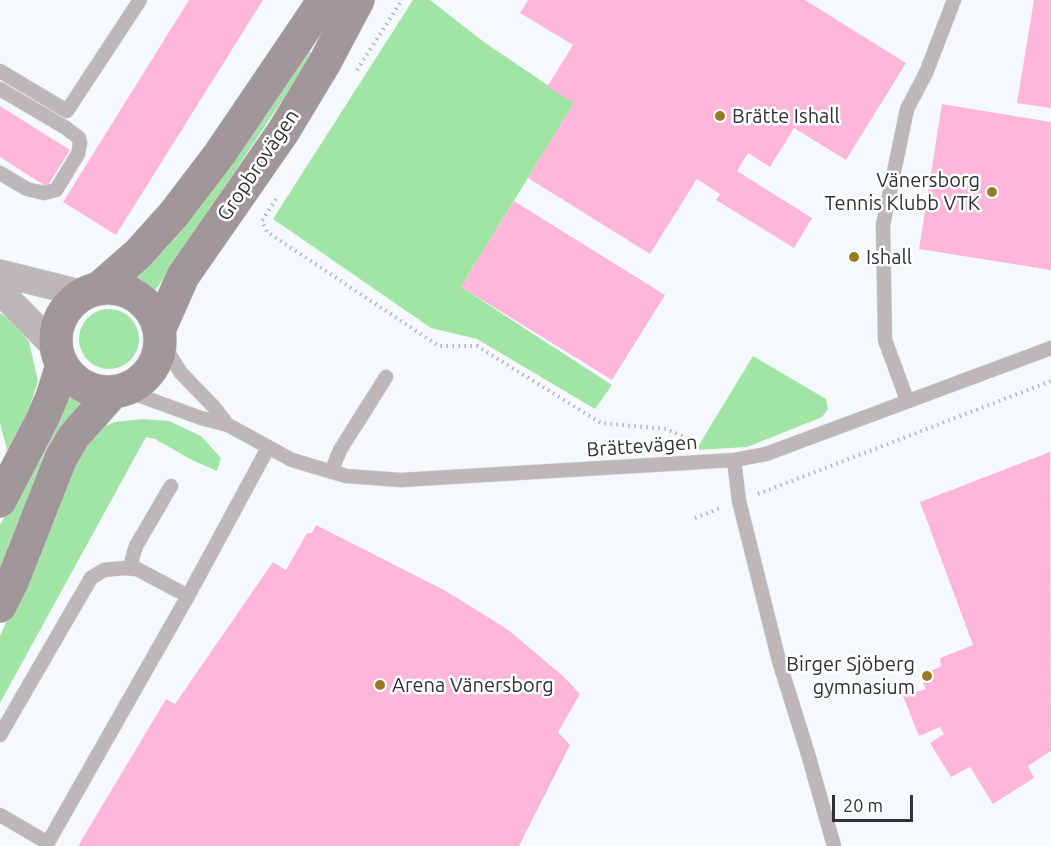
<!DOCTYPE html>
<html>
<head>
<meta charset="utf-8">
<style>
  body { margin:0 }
  #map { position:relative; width:1051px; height:846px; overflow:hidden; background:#f4f9ff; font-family:Ubuntu,sans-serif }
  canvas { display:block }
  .scale { position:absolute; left:832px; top:795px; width:81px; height:27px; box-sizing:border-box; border:3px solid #2f3236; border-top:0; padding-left:8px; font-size:18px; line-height:21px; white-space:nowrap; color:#2f3236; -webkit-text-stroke:4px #fff; paint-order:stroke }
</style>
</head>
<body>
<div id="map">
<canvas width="1051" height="846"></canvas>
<div class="scale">20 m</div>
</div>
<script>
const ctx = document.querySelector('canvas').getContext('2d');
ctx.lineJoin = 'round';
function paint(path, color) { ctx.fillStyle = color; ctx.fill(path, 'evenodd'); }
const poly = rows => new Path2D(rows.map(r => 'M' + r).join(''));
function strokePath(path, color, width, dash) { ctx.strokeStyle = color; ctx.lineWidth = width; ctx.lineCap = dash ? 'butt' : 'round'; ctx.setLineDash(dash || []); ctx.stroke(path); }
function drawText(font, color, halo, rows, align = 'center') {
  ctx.font = font + ' Ubuntu,sans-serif'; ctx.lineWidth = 5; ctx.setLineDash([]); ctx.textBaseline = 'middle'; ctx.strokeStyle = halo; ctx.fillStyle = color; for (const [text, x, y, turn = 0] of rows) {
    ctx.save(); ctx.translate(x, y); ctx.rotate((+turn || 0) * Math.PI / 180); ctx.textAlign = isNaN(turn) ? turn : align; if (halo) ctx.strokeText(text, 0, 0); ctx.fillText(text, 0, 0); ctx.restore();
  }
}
paint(poly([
  [413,0,430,0,484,42,574,103,461,287,612,385,595,409,477,339,431,328,273,219],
  [305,49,313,54,153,294,136,277],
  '79 339a30 30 0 1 1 60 0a30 30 0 1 1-60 0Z',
  [0,313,14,322,29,342,38,381,25,421,9,457,0,423],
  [753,356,826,399,828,409,822,417,747,447,696,450],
  [70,397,86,404,0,581,0,525],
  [143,419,169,421,201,436,221,458,217,471,192,460,155,439,146,437,0,703,0,636,38,550,70,466,97,429,115,422]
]), '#a1e5a4');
paint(poly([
  [189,0,263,0,116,235,63,202],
  [528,0,805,0,906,63,846,160,794,128,770,167,748,153,737,171,812,218,794,248,716,200,720,194,697,179,650,254,528,178,574,103,547,87,573,45,520,13],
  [1034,0,1051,0,1051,108,1017,103],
  [942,104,1051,122,1051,270,919,249],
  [0,106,70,150,47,187,0,157],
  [514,201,665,295,612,380,461,287],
  [1050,452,1051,751,1028,766,1034,778,993,804,970,767,951,777,930,743,944,734,940,727,919,736,903,696,926,689,920,676,941,666,940,658,973,645,920,502],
  [316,525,446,591,507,629,563,676,580,694,558,732,570,745,519,846,78,846,166,699,175,704,273,562,286,570,307,533,312,533]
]), '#ffb6d9');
const lane = poly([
  [0,71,67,111,140,0],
  [0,89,66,128,79,138,80,144,78,154,56,190,44,193,27,189,0,173],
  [161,341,181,373,213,406,228,425],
  [124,390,201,418,228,425,292,460,346,476,401,480,685,463,734,460,766,454,1051,348],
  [907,400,885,340,883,225,907,109,926,73,954,0],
  [734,460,739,501,779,661,808,754,834,846],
  [331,472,340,450,386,377],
  [132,569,132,559,136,546,171,486],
  [0,735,91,578,104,570,124,568,137,569,188,596],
  [0,815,48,843],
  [46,846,188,596,268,448]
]);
const street = poly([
  [0,273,84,294],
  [0,291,56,348]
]);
const secondary = poly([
  '56 340a52 52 0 1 1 104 0a52 52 0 1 1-104 0Z',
  [98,289,138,254,174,214,219,155,324,0],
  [159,330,183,276,283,132,324,64,358,0],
  [0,501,42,420,52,397,62,365],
  [0,606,13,580,61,458,74,436,113,392]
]);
strokePath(lane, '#d1d5db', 15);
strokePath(street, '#d1d5db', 28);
strokePath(secondary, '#d1d5db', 34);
strokePath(poly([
  [357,70,402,0],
  [276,199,262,221,267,232,439,346,477,346,601,423,666,429,689,439],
  [758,494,1051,381],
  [695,518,720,508]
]), '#b2b6bc', 4, [1.5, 4.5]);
strokePath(lane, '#bdb7b8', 14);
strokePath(street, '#bdb7b8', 27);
strokePath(secondary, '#a19799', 33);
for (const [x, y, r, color] of [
  [720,116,6,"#977b23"],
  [992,192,6,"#977b23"],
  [854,257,6,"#977b23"],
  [927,676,6,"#977b23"],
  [380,685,6,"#977b23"]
]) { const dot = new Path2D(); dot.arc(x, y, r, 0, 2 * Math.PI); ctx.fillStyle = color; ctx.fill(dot); strokePath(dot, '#fff', 2); }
drawText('20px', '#2f3236', '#fff', [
  ["Brätte Ishall",732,116],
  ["Vänersborg",980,180,"right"],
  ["Tennis Klubb VTK",980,203,"right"],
  ["Ishall",866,257],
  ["Birger Sjöberg",915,664,"right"],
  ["gymnasium",915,687,"right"],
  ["Arena Vänersborg",392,685]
], 'left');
drawText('20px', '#2f3236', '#fff', [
  ["Gropbrovägen",258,165,-56],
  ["Brättevägen",642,446,-4]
]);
</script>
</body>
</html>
